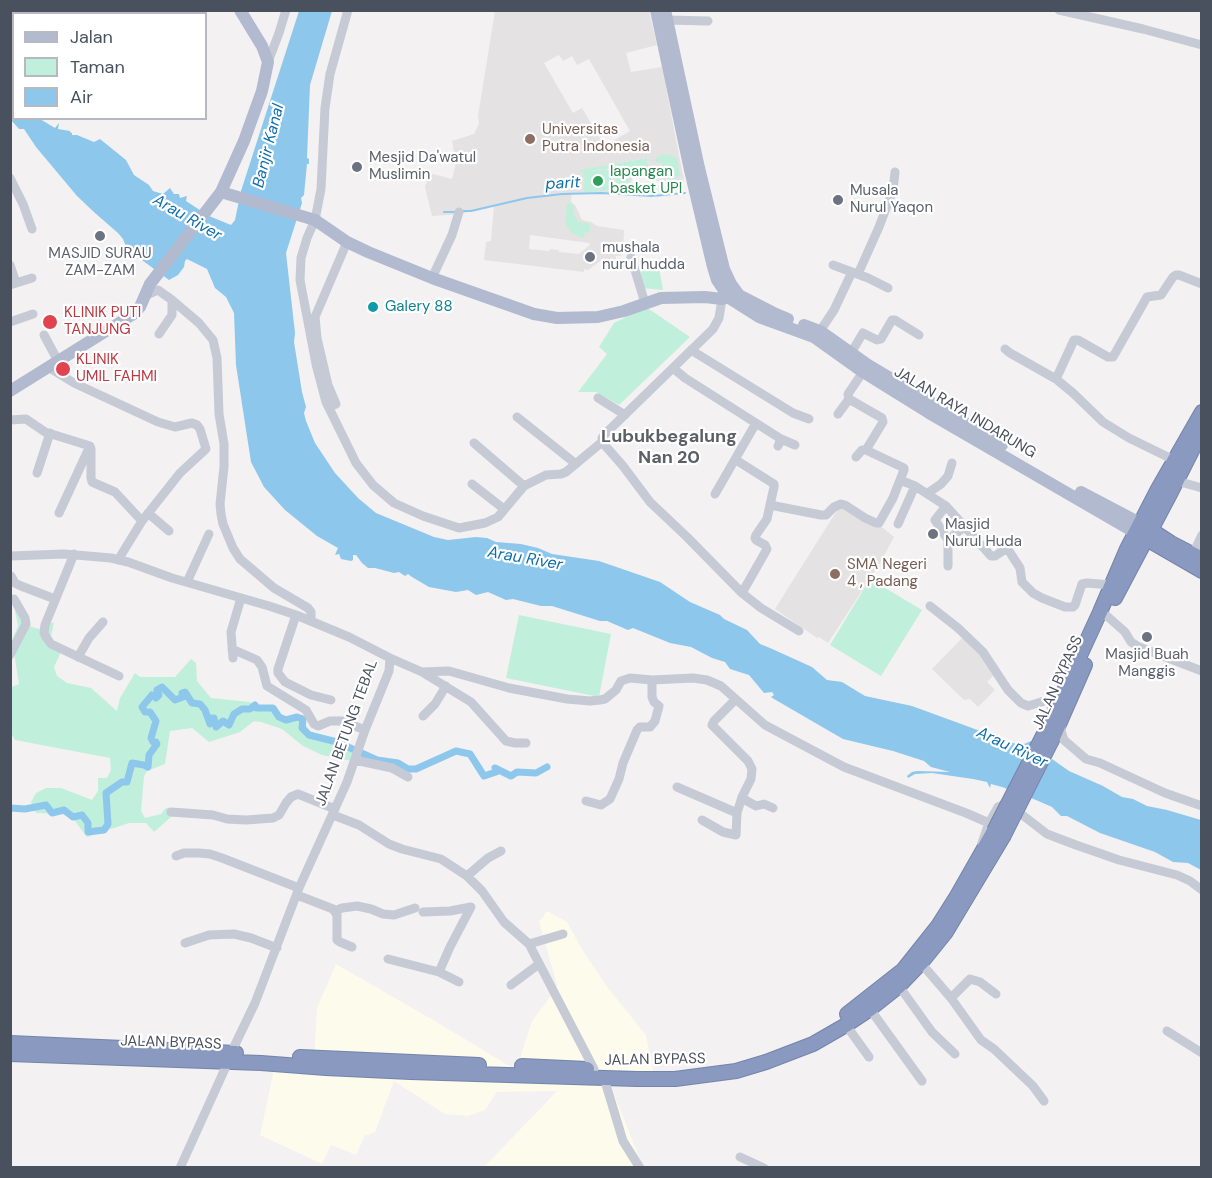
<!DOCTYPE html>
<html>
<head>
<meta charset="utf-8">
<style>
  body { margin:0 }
  #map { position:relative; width:1212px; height:1178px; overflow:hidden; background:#f3f1f1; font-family:"DM Sans",sans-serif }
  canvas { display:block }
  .frame { position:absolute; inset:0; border:12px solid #49505e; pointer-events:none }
  .legend { position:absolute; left:12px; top:12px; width:195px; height:108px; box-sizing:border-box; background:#fff; border:2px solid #b6b9bf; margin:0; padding:8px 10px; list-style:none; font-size:18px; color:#49505e }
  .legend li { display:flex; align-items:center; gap:12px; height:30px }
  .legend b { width:30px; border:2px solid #b6b9bf }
</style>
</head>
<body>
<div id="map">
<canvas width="1212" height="1178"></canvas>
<div class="frame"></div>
<ul class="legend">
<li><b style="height:8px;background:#b1bacf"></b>Jalan</li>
<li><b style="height:16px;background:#c0f0db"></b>Taman</li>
<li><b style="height:16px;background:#8ec7ec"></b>Air</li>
</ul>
</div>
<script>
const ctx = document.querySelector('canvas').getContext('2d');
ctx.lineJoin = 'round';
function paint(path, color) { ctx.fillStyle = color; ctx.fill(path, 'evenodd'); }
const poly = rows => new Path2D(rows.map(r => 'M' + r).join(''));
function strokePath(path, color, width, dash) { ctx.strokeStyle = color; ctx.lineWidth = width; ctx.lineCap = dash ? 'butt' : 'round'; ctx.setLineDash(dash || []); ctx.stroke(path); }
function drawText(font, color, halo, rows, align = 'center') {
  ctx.font = font + ' "DM Sans",sans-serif'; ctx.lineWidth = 4.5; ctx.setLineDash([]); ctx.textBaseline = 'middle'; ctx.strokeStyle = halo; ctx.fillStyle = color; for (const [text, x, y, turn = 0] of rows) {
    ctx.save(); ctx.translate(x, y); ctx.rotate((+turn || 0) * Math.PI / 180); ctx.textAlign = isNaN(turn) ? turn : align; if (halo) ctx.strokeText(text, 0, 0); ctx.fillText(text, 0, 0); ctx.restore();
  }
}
paint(poly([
  [547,911,567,922,583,951,608,988,646,1035,655,1080,610,1084,643,1167,488,1167,486,1165,557,1091,497,1092,485,1110,468,1116,445,1114,394,1081,375,1132,365,1136,356,1155,331,1145,322,1164,260,1135,275,1064,314,1059,317,1008,336,964,440,1024,516,1070,532,1021,550,997,557,985,539,922]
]), '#fcfbec');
paint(poly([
  [495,11,649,11,657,45,626,53,631,72,662,67,684,181,657,181,654,176,633,173,631,185,625,186,626,194,609,192,572,193,571,202,575,205,582,220,591,222,597,226,624,230,623,255,616,256,616,261,602,260,588,270,584,269,584,272,484,260,486,242,491,241,494,206,471,211,462,214,432,216,425,187,429,173,452,179,456,163,452,141,474,134,479,124,478,116],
  [559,55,563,61,572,56,577,65,589,59,630,131,604,146,582,108,573,113,544,63],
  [647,158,649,169,630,172,623,187,616,186,614,168,579,171,580,170],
  [530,235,589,243,590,245,579,254,559,252,559,250,550,249,549,251,529,249],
  [841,504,871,518,894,537,880,563,828,643,819,637,817,638,775,609],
  [964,636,997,672,987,682,995,690,978,707,970,699,964,700,932,669]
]), '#e4e2e3');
paint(poly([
  [664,154,670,155,677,158,680,176,669,179,660,178,657,172,661,172,663,164,654,161,658,157],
  [647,158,649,170,630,172,630,181,625,182,623,187,616,187,614,168,585,171,613,170,614,190,584,192,583,172,580,172,579,170],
  [567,203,573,204,574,215,578,222,589,223,590,233,585,232,584,238,578,236,572,233,565,224],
  [640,267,659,268,663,290,642,288],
  [646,307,690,337,619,405,596,392,578,392,607,354,599,347,614,323],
  [870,579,922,610,881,676,830,645],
  [18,604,29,626,39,629,54,622,50,642,62,650,54,667,57,676,67,683,91,688,117,711,120,698,135,673,140,677,175,677,191,659,196,663,197,681,211,698,250,702,292,720,299,715,310,731,363,750,357,762,322,755,303,746,282,729,261,722,254,721,240,732,209,742,192,728,170,731,165,764,147,771,144,776,141,811,145,818,161,814,166,808,189,809,193,814,171,817,154,832,146,823,129,823,87,837,75,821,63,814,36,813,31,802,36,793,46,788,61,788,92,800,98,791,98,778,107,778,111,770,110,758,15,740,11,733,11,687,19,684,12,640,18,626,15,610],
  [519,615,611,634,599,697,506,678]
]), '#c0f0db');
paint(poly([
  [299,11,332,11,310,85,307,158,309,159,309,164,307,164,304,195,301,198,302,203,286,253,295,333,294,342,302,392,306,407,304,413,306,421,315,443,335,473,358,498,376,513,434,537,448,540,476,537,487,538,496,542,521,544,538,548,552,554,599,561,660,582,690,602,720,615,724,619,747,630,760,644,770,648,812,667,827,680,842,682,865,696,912,706,1013,743,1022,745,1031,741,1051,756,1051,760,1052,759,1069,771,1103,786,1122,797,1133,799,1147,806,1167,810,1201,820,1201,870,1188,863,1173,862,1155,852,1100,833,1067,816,1061,816,1052,807,1036,800,1002,787,991,784,990,788,987,782,973,779,932,773,915,774,908,778,907,776,912,772,917,771,950,772,931,767,924,761,893,751,843,739,774,699,771,697,774,695,772,692,764,693,749,675,730,669,725,662,712,658,691,647,670,643,633,628,628,630,607,621,600,621,552,606,541,606,513,599,506,600,488,592,476,595,468,590,456,592,429,587,412,577,408,574,405,576,399,572,394,573,375,568,368,568,362,563,356,555,353,555,353,560,351,561,341,559,339,554,335,555,338,548,317,536,285,510,264,487,251,462,236,365,234,313,226,297,215,288,207,269,187,259,185,261,184,267,178,275,169,280,127,249,123,239,118,233,95,213,77,196,36,147,24,129,19,129,11,120,10,98,13,100,14,118,40,119,55,128,59,123,58,129,70,131,70,132,72,133,72,135,77,135,94,142,100,139,126,160,134,175,149,185,153,191,163,194,170,188,174,194,179,194,180,198,187,196,186,201,209,216,231,225,235,220,241,191]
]), '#8ec7ec');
strokePath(poly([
  [461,211,471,211,527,198,562,194,602,193,652,196,685,193],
  [444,212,456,212]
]), '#8ec7ec', 2);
strokePath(poly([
  [10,808,25,809,46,805,52,813,64,810,73,817,82,815,88,823,88,832,104,830,108,824,106,793,122,782,127,782,132,763,144,765,148,767,149,755,157,744,156,742,153,742,151,738,156,721,150,712,145,712,142,707,152,695,156,698,159,695,157,690,162,687,175,700,183,697,182,693,185,692,192,703,200,704,205,710,210,724,212,718,214,718,216,727,223,721,229,725,234,714,242,709,250,709,255,705,256,708,273,708,279,717,286,720,297,717,303,719,302,728,309,735,337,742,377,760,398,763,408,769,416,769,456,751,470,754,484,776,496,772,495,768,511,776,517,772,536,773,547,767]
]), '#8ec7ec', 7);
const highway = poly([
  [1145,526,1171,543,1202,559],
  [1138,534,1202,571],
  [1115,598,1170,494,1202,431],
  [1043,736,1100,612,1127,549,1158,489,1202,412],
  [1052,740,1085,665],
  [847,1014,903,970,938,926,957,896,994,831],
  [10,1043,236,1053],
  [10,1054,261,1063,326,1068,411,1072,637,1079,675,1079,736,1071,766,1062,813,1044,846,1025,870,1009,899,986,921,963,946,932,1003,837],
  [300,1057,479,1065],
  [522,1066,587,1069]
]);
strokePath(highway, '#7484ab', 16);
strokePath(poly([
  [171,10,171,14],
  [348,10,330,74,325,108,321,189,315,220,307,238,301,258,300,280,316,364,326,402,356,463,373,485,394,503,423,516,459,528,485,523,498,517,524,486,546,475,561,474,566,472,602,442,602,438,606,433,713,329,719,318,722,299],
  [1059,10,1143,29,1202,45],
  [25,14,29,10],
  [667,20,708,21],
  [10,24,14,21],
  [268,62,279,33,286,10],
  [10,178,23,204,32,229],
  [631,257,645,303],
  [10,265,16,283],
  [833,265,868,278,888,288],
  [858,274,879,227,893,190,895,172],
  [432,278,452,235,459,212],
  [10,285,32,278],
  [145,296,158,290,172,300,199,323,213,340,217,358,219,414,224,444,224,467,220,504,221,514,223,524,233,548,240,559,274,588,308,608,311,612,311,621],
  [10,322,33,314],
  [820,331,834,310,852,272],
  [159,334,172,315,172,300],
  [44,335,58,361],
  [1005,349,1010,353,1056,379,1073,393,1103,422,1129,438,1174,460],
  [691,350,793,413,809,419],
  [851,353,863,333,877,340,881,339,892,320,895,320,919,335],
  [48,367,74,383,158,422,175,427,192,423,197,425,200,429,206,449,180,473,142,521,118,560],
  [673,368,685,378,781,439,778,446],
  [1056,379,1074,340,1078,340,1108,357,1113,357,1147,297,1161,295,1173,277,1176,275,1179,275,1202,284],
  [598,398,625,415],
  [849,399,848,394,865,369],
  [326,402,331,406,336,404,328,385,317,338,315,317,347,242],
  [838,414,849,399,882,418,883,422,866,450],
  [517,417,576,464],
  [10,420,26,419,45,432,90,446,91,449,91,478,92,482,115,492,142,521],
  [781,439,795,445],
  [602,442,623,466,650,502,687,537,742,593,761,608,799,631],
  [474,443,524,486],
  [736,460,774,484,774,487,770,505,821,515,826,515,834,507,841,504,845,505,865,518,876,523,879,523,893,498,904,470,904,468,866,450,862,450,856,457],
  [37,473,50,433],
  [900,480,915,486,946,506,991,556,995,556,1004,550,1009,551,1020,568,1022,582,1033,593,1042,598,1065,607,1073,607,1075,605,1082,584,1087,583,1111,585],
  [1177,481,1202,488],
  [472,484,504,509],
  [928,493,941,484,948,476,952,463],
  [715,494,756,423],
  [946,506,935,520,948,540,948,566],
  [59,513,90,446],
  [148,513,169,531],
  [898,524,915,486],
  [948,540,965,526],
  [74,554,45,625,44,633,46,637,51,644,119,676],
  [1193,554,1202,535],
  [10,556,64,554,111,558,128,562,172,578,269,606,296,615,349,637,390,658,389,671,365,730,347,782,299,888,255,1003,231,1053],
  [11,576,15,583,21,586,55,599],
  [187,582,209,534],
  [742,593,767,549,765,545,756,540,755,538,756,535,767,519,770,505],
  [930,606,958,628,983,652,1008,690,1021,703,1028,706,1061,696],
  [296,615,278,669,278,673,285,682,311,695,331,700],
  [1107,616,1125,632,1131,642,1139,647,1202,671],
  [232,649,257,660,262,667,267,686,306,710,314,724,318,726,330,721,342,721,365,730],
  [10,655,26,624,25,618,14,599],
  [78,657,89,638,103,622],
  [233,658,231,632,241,598],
  [390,658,422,672,471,702,506,741,515,743,526,743],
  [422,672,449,671,509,688,567,699,590,701,600,700,605,699,616,690,621,681,630,678,652,680,693,678,707,680,721,686,765,725,844,767,966,813,989,823,982,843],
  [423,716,435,704,446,686],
  [1061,723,1061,731,1064,740,1086,759,1100,763,1165,793,1202,806],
  [355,760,392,768,408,777],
  [677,787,737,813,742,797,751,779,752,769,748,761,712,725,714,721,735,700],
  [742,797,747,801,756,806,764,804,773,808],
  [586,801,601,805,610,799,619,779,623,763,637,730,640,727,650,727,655,721,659,706,654,702,652,697,652,680],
  [171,812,213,815,227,819,246,820,273,818,279,815,286,803,291,797,298,794,335,809],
  [333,815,359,825,389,844,402,849,441,859,467,876,482,891,504,922,529,944,594,1069],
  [702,820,723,832,736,835,737,813],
  [989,823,998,807,1003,805,1012,807,1047,834,1076,845,1119,860,1177,875,1190,881,1202,890],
  [176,856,184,853,199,853,210,854,222,858,299,888],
  [467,876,488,858,501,851],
  [297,895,333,909,337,915,337,940,340,942,352,947],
  [335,911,342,908,357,906,371,909,383,914,394,915,415,908],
  [423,912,450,911,471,907,450,947,439,972],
  [185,943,209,935,234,934,251,938,277,948],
  [529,944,563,934],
  [388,959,439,972,459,982],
  [921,963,951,998,981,1040,994,1049,1033,1086,1044,1101],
  [511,985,539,964],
  [899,986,932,1032,955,1054],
  [951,998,970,979,980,982,996,994],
  [870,1009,922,1081],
  [846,1025,869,1057],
  [1167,1031,1202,1053],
  [604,1078,623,1141,640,1168],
  [740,1157,764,1168],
  [180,1168,228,1062]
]), '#c5cad5', 9);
strokePath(poly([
  [656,10,690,170,713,267,717,280,729,298,759,317,814,337,863,372,929,413,1136,533],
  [665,10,699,168,724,269,731,284,739,295,776,314,788,319],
  [221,192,315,220,347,242,368,252,432,278,534,314,557,318,598,317,624,311,661,298,705,297,722,299,735,296],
  [804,325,820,331,868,365,1002,445],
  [10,391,135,313,140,307,150,284,221,192,244,141,262,91,268,62,262,46,240,10],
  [1081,492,1140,523]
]), '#b1bacf', 12);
strokePath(highway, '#8999bf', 14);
const highwayBridge = poly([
  [994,831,1043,736],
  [1003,837,1052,740]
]);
strokePath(highwayBridge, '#7484ab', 16, []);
strokePath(highwayBridge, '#8999bf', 14);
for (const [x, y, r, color] of [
  [530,139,6,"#8d6e63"],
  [357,167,6,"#6b7280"],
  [598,181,6,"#2e9e5b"],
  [838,200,6,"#6b7280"],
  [100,236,6,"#6b7280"],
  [590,257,6,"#6b7280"],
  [373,307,6,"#0f9aa8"],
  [50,322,8,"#e0444e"],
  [63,369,8,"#e0444e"],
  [933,534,6,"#6b7280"],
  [835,574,6,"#8d6e63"],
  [1147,637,6,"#6b7280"]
]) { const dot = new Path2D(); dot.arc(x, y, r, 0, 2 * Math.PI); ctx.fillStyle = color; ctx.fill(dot); strokePath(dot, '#fff', 2); }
drawText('15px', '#785e54', '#fff', [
  ["Universitas",542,130],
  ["Putra Indonesia",542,147],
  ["SMA Negeri",847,565],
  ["4 , Padang",847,582]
], 'left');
drawText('15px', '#5b616d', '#fff', [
  ["Mesjid Da'watul",369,158],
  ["Muslimin",369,175],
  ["Musala",850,191],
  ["Nurul Yaqon",850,208],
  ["mushala",602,248],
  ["nurul hudda",602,265],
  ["MASJID SURAU",100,254,"center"],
  ["ZAM-ZAM",100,271,"center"],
  ["Masjid",945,525],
  ["Nurul Huda",945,542],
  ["Masjid Buah",1147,655,"center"],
  ["Manggis",1147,672,"center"]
], 'left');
drawText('15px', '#27864d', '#fff', [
  ["lapangan",610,172],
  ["basket UPI",610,189]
], 'left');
drawText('15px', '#0d838f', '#fff', [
  ["Galery 88",385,307]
], 'left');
drawText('15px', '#be3a42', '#fff', [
  ["KLINIK PUTI",64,313],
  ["TANJUNG",64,330],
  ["KLINIK",76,360],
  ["UMIL FAHMI",76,377]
], 'left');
drawText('15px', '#49505e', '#fff', [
  ["JALAN RAYA INDARUNG",965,413,31],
  ["JALAN BYPASS",1058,683,-66],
  ["JALAN BETUNG TEBAL",347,733,-70],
  ["JALAN BYPASS",171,1043,2],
  ["JALAN BYPASS",655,1060,-1]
]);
drawText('italic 16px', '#0d6ead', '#fff', [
  ["Banjir Kanal",269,146,-76],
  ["parit",563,184,-3],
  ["Arau River",187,218,30],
  ["Arau River",525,559,10],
  ["Arau River",1012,748,25]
]);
drawText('bold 18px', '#5d5f66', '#fff', [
  ["Lubukbegalung",669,437],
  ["Nan 20",669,458]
]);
</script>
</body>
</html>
